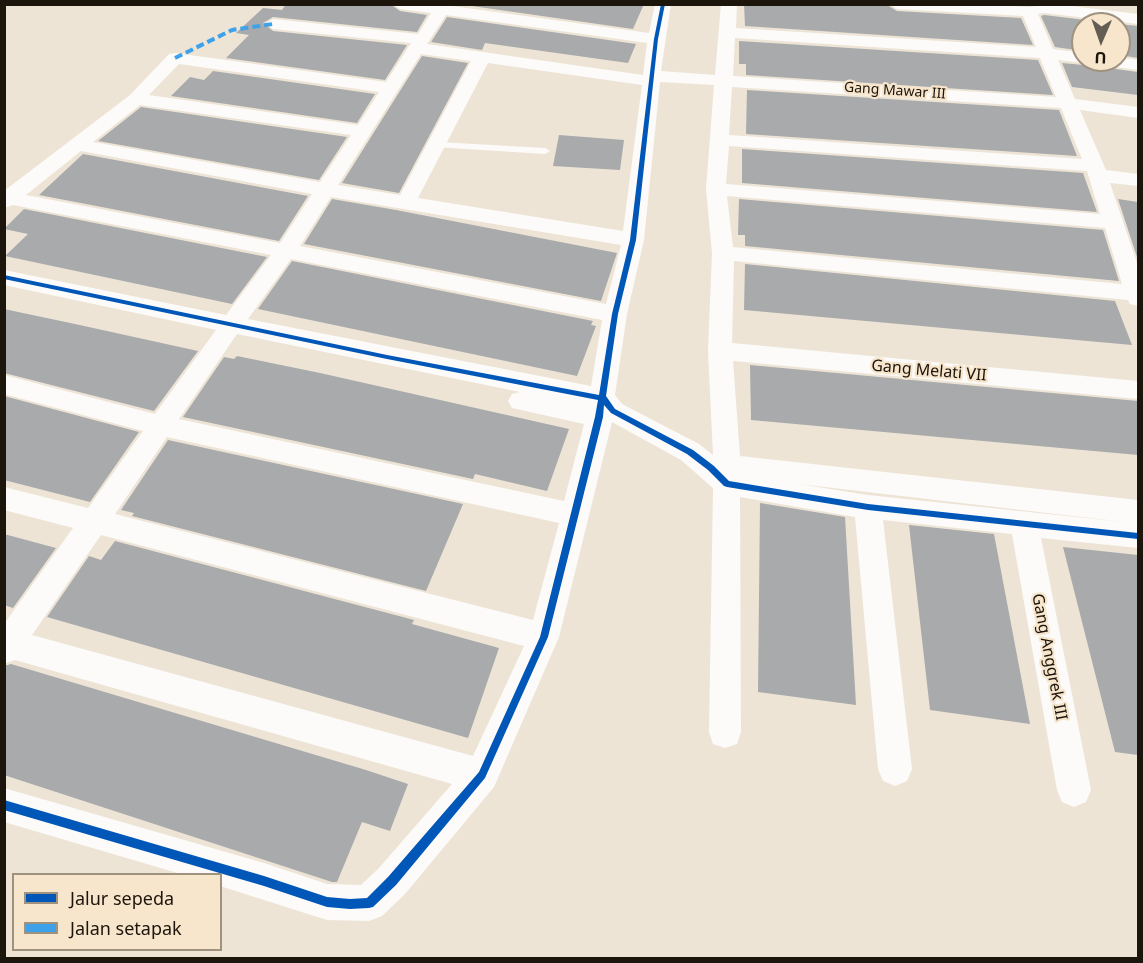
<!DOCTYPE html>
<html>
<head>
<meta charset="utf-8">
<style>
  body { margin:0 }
  #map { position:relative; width:1143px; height:963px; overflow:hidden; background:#ede4d6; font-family:"Noto Sans",sans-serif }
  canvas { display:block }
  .frame { position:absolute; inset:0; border:6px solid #1b150c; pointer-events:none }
  .legend { position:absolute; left:12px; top:873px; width:210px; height:78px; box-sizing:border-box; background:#f7e5cc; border:2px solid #9f927f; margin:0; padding:8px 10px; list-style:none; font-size:18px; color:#1b150c }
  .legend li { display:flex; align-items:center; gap:12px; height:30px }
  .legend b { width:30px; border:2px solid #9f927f }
  .north { position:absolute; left:1071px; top:12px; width:60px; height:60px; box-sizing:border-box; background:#f7e5cc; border:2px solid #9f927f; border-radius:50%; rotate:182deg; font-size:16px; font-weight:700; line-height:24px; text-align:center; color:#1b150c }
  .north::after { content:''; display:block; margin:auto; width:21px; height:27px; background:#645d53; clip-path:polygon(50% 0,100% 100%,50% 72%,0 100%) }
</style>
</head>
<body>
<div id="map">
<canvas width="1143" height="963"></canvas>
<div class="frame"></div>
<ul class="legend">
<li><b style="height:8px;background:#0057b8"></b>Jalur sepeda</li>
<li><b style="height:8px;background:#3da2e9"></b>Jalan setapak</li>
</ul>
<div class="north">U</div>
</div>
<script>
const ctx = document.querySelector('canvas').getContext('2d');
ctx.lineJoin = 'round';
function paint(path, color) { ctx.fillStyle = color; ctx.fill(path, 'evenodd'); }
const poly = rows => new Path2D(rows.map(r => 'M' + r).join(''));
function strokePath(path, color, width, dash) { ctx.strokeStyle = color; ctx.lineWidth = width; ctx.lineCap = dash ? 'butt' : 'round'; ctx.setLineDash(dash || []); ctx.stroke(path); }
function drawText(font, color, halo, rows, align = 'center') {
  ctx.font = font + ' "Noto Sans",sans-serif'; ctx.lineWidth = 4.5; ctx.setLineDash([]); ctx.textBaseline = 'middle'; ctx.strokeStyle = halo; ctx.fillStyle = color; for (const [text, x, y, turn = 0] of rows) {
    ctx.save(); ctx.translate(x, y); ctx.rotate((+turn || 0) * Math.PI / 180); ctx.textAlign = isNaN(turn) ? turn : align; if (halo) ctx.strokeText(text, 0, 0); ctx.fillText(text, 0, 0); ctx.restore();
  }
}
paint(poly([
  [286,4,390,4,400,11,427,15,417,32,273,17,263,23,273,31,407,45,385,80,226,58,249,35,236,33,263,8,282,10],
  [458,4,644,4,633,29],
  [744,4,872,4,887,5,897,11,1021,18,1033,45,745,26],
  [1044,15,1119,24,1083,24,1083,51,1055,47,1041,16],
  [447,17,636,44,628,63,485,43,482,50,431,42],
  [1119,24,1138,26,1138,58,1119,55],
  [739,41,1038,60,1053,95,746,75,746,64,739,64],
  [422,56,468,63,399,193,342,183],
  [1090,62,1094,66,1138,72,1138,95,1072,87,1062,63,1083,65],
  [213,71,375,94,357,123,171,96,190,77,204,80],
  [747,90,1059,110,1077,156,746,134],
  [141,107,347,137,319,180,98,141],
  [559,135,624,140,620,170,553,166],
  [742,149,1083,173,1097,212,742,183],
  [83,154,308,196,279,241,39,195],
  [332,199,396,210,617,253,601,301,304,244],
  [739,199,1103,230,1119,281,745,246,745,235,738,235],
  [1118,199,1138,202,1138,260],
  [24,209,267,257,232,304,5,256,28,234,4,229],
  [292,261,593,321,591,325,596,326,577,376,258,309],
  [745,264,1115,301,1132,345,744,310],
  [4,309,75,324,198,351,154,411,4,373],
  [237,356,320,373,569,429,547,491,475,474,473,479,183,417,224,357,234,359],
  [750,365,1138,401,1138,455,751,420],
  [4,396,139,432,90,502,4,480],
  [168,440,463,504,426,591,132,516,134,513,121,510],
  [760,503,845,517,856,705,758,692],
  [909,525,994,534,1030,724,930,710],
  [4,534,56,548,13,608,4,605],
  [115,541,414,620,412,624,499,648,468,738,47,617,89,556,101,560],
  [1063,547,1138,555,1138,755,1115,752],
  [11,664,366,770,408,784,390,831,362,822,337,882,332,882,4,775,4,666]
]), '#a8aaac');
paint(poly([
  [438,142,545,148,550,151,545,154,435,147,435,143,438,142]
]), '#fcfbf9');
paint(poly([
  [392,4,453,4,452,6,649,33,655,4,671,4,661,71,715,75,721,4,737,4,736,28,1036,47,1023,16,897,9,889,4,985,4,1029,7,1055,4,1138,14,1138,24,1044,13,1038,14,1053,49,1083,53,1083,60,1090,60,1083,63,1058,60,1075,99,1138,107,1138,118,1080,110,1106,170,1138,174,1138,186,1110,183,1138,266,1138,306,1130,304,1128,300,734,261,732,343,1138,381,1138,399,733,361,740,456,1138,500,1138,548,1041,538,1091,790,1086,802,1074,807,1062,802,1057,790,1012,534,883,520,912,769,907,781,895,786,883,781,878,769,855,517,740,497,741,732,737,744,725,748,713,744,709,732,713,488,681,460,612,422,559,637,494,787,405,894,382,916,369,921,327,920,220,886,220,874,181,874,4,822,4,788,264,863,327,884,361,885,379,868,452,784,15,660,4,664,4,624,73,528,4,510,4,487,88,508,143,431,4,394,4,375,155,414,216,330,4,285,4,270,226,315,271,255,13,205,4,208,4,191,130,95,169,54,175,53,386,82,411,43,273,29,265,24,273,19,418,34,431,13,400,9,392,4],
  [446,15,647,43,643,75,427,44,446,15],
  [735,38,1040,58,1056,97,733,76,735,38],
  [421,54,471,61,400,195,338,185,421,54],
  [488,63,642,85,623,231,418,198,488,63],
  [179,64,379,92,358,125,149,95,179,64],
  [660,82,714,85,706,189,712,253,708,351,713,455,699,444,622,404,615,395,627,314,644,240,660,82],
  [732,87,1061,108,1082,159,729,135,732,87],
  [140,105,351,135,320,182,93,142,140,105],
  [729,146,1087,171,1100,214,726,184,729,146],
  [81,151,312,194,280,243,26,195,81,151],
  [727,196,1105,228,1122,284,733,247,727,196],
  [331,197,621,245,606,304,300,246,331,197],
  [291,259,602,320,591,386,248,319,291,259],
  [237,334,520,392,512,394,508,401,512,408,584,424,564,501,179,419,237,334],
  [167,437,559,523,533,620,115,514,167,437],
  [799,484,1133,523,868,495,799,484],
  [101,535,524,646,473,756,32,635,101,535],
  [1119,57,1138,60,1138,70,1100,65,1094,64,1091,60,1119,60,1119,57]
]), '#fcfbf9');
strokePath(poly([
  [175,58,232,30,273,24]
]), '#3da2e9', 4, [8, 4]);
paint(poly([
  [661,4,665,4,658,39,636,240,618,314,606,396,615,409,693,450,714,466,729,481,868,504,1138,533,1138,539,868,510,727,487,724,486,708,470,687,454,611,413,604,405,603,417,548,637,485,778,396,885,373,907,369,908,350,909,327,907,264,886,4,810,4,800,264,876,327,897,350,899,367,898,388,877,479,772,540,637,595,417,598,400,387,359,4,279,4,275,387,355,599,395,612,314,630,240,654,39,661,4]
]), '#0057b8');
drawText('14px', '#1b150c', '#f7e5cc', [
  ["Gang Mawar III",895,91,4]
]);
drawText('16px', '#1b150c', '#f7e5cc', [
  ["Gang Melati VII",929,371,5],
  ["Gang Anggrek III",1049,657,79]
]);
</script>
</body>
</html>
